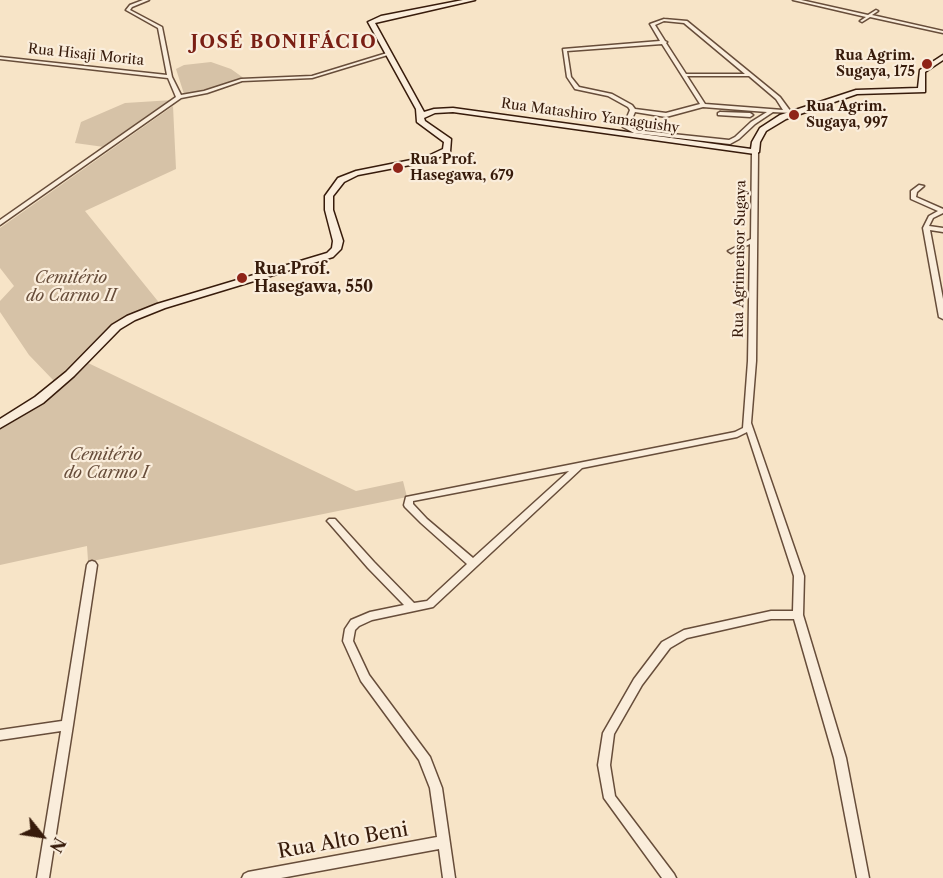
<!DOCTYPE html>
<html>
<head>
<meta charset="utf-8">
<style>
  body { margin:0 }
  #map { position:relative; width:943px; height:878px; overflow:hidden; background:#f7e4c7; font-family:"Libre Caslon Text",serif }
  canvas { display:block }
  .north { position:absolute; left:12px; top:806px; width:60px; height:60px; -webkit-text-stroke:4px #faeddb; paint-order:stroke; rotate:120deg; font-size:16px; font-weight:700; line-height:24px; text-align:center; color:#371b0b }
  .north::after { content:''; display:block; margin:auto; width:21px; height:27px; background:#371b0b; clip-path:polygon(50% 0,100% 100%,50% 72%,0 100%) }
</style>
</head>
<body>
<div id="map">
<canvas width="943" height="878"></canvas>
<div class="north">N</div>
</div>
<script>
const ctx = document.querySelector('canvas').getContext('2d');
ctx.lineJoin = 'round';
function paint(path, color) { ctx.fillStyle = color; ctx.fill(path, 'evenodd'); }
const poly = rows => new Path2D(rows.map(r => 'M' + r).join(''));
function strokePath(path, color, width, dash) { ctx.strokeStyle = color; ctx.lineWidth = width; ctx.lineCap = dash ? 'butt' : 'round'; ctx.setLineDash(dash || []); ctx.stroke(path); }
function drawText(font, color, halo, rows, align = 'center') {
  ctx.font = font + ' "Libre Caslon Text",serif'; ctx.lineWidth = 4.5; ctx.setLineDash([]); ctx.textBaseline = 'middle'; ctx.strokeStyle = halo; ctx.fillStyle = color; for (const [text, x, y, turn = 0] of rows) {
    ctx.save(); ctx.translate(x, y); ctx.rotate((+turn || 0) * Math.PI / 180); ctx.textAlign = isNaN(turn) ? turn : align; if (halo) ctx.strokeText(text, 0, 0); ctx.fillText(text, 0, 0); ctx.restore();
  }
}
paint(poly([
  [211,62,231,69,245,79,202,92,184,94,176,69,184,65],
  [173,100,104,147,75,143,81,122,125,103],
  [173,106,176,169,85,211,161,305,139,313,54,381,29,355,0,312,0,301,14,286,0,268,0,228],
  [86,362,356,491,403,481,407,497,97,560,88,561,87,546,0,565,0,428,43,403]
]), '#d6c2a7');
const minor = poly([
  [143,0,149,0,132,7,130,10,162,27,172,77,181,95,204,91,241,79,312,76,387,53,391,54,312,78,242,81,207,93,181,98,0,225,0,220,176,97,168,78,0,59,0,57,167,75,158,28,126,10,130,5,143,0],
  [793,0,801,0,868,15,876,10,878,11,872,15,943,31,943,33,870,17,862,22,860,21,866,17,793,0],
  [664,19,687,21,780,97,791,112,790,113,773,112,755,124,739,139,730,144,634,133,623,127,630,110,628,107,608,96,575,89,567,77,563,49,660,41,650,24,664,19],
  [664,21,684,23,745,74,686,74,666,43,667,42,665,41,655,25,664,21],
  [662,44,700,104,666,113,635,109,632,105,612,94,579,87,571,77,567,51,662,44],
  [687,76,749,76,776,99,783,110,705,104,687,76],
  [703,107,767,112,751,122,735,137,729,140,635,130,629,126,635,112,666,117,703,107],
  [720,112,750,113,753,115,750,117,718,115,718,113,720,112],
  [755,150,758,152,756,361,751,423,804,576,803,615,846,758,869,878,857,878,834,758,794,619,771,619,687,638,670,648,642,685,614,734,610,765,615,796,674,874,676,878,662,878,604,798,598,765,603,733,634,679,662,642,684,630,771,611,793,611,794,576,747,432,737,437,582,468,433,607,372,620,359,626,355,630,353,641,369,675,430,757,442,788,455,878,443,878,439,849,281,878,242,878,244,874,248,872,437,837,430,788,419,760,361,681,343,641,345,629,351,620,370,612,404,605,368,568,329,523,327,521,329,519,335,519,374,562,414,603,427,601,467,564,421,523,405,507,404,505,406,497,685,442,735,432,743,428,748,361,750,244,733,252,731,253,728,251,751,239,752,152,755,150],
  [569,471,473,558,427,519,413,504,413,501,569,471],
  [919,185,924,186,917,192,916,197,943,209,943,213,933,218,929,226,943,228,943,232,930,230,943,299,943,319,939,317,923,228,929,216,938,211,911,199,911,191,919,185],
  [92,561,95,562,97,565,73,725,49,878,37,878,61,731,0,740,0,730,62,721,87,565,89,562,92,561]
]);
const secondary = poly([
  [463,0,475,0,375,23,424,112,434,109,453,108,751,149,752,142,760,128,780,115,856,90,918,88,920,70,943,55,943,60,925,72,925,92,857,94,786,119,766,131,760,142,759,152,755,154,453,112,435,113,424,118,425,121,451,139,450,152,431,161,358,175,344,182,333,196,333,210,343,241,341,249,333,257,165,308,135,320,120,329,74,376,43,403,0,428,0,419,35,397,66,372,112,325,127,316,157,304,327,253,332,248,333,241,325,210,325,196,338,178,356,171,426,157,443,149,444,142,417,122,416,109,368,22,381,16,463,0]
]);
strokePath(minor, '#674d3a', 3);
strokePath(secondary, '#371b0b', 3);
paint(minor, '#faeddb');
paint(secondary, '#faeddb');
for (const [x, y, r, color] of [
  [927,64,6,"#8f2418"],
  [794,115,6,"#8f2418"],
  [398,168,6,"#8f2418"],
  [242,278,6,"#8f2418"]
]) { const dot = new Path2D(); dot.arc(x, y, r, 0, 2 * Math.PI); ctx.fillStyle = color; ctx.fill(dot); strokePath(dot, '#faeddb', 2); }
drawText('14px', '#371b0b', '#faeddb', [
  ["Rua Hisaji Morita",86,55,6],
  ["Rua Matashiro Yamaguishy",590,116,8],
  ["Rua Agrimensor Sugaya",740,259,-89]
]);
drawText('bold 14px', '#371b0b', '#faeddb', [
  ["Rua Agrim.",915,56,"right"],
  ["Sugaya, 175",915,72,"right"],
  ["Rua Agrim.",806,107],
  ["Sugaya, 997",806,123],
  ["Rua Prof.",410,160],
  ["Hasegawa, 679",410,176]
], 'left');
drawText('bold 16px', '#371b0b', '#faeddb', [
  ["Rua Prof.",254,269],
  ["Hasegawa, 550",254,287]
], 'left');
drawText('italic 16px', '#674d3a', '#faeddb', [
  ["Cemitério",71,278],
  ["do Carmo II",71,296],
  ["Cemitério",106,455],
  ["do Carmo I",106,473]
]);
ctx.letterSpacing = '1.5px';
drawText('bold 18px', '#7a1f14', '#faeddb', [
  ["JOSÉ BONIFÁCIO",284,43]
]);
ctx.letterSpacing = '0px';
drawText('20px', '#371b0b', '#faeddb', [
  ["Rua Alto Beni",343,841,-10]
]);
</script>
</body>
</html>
